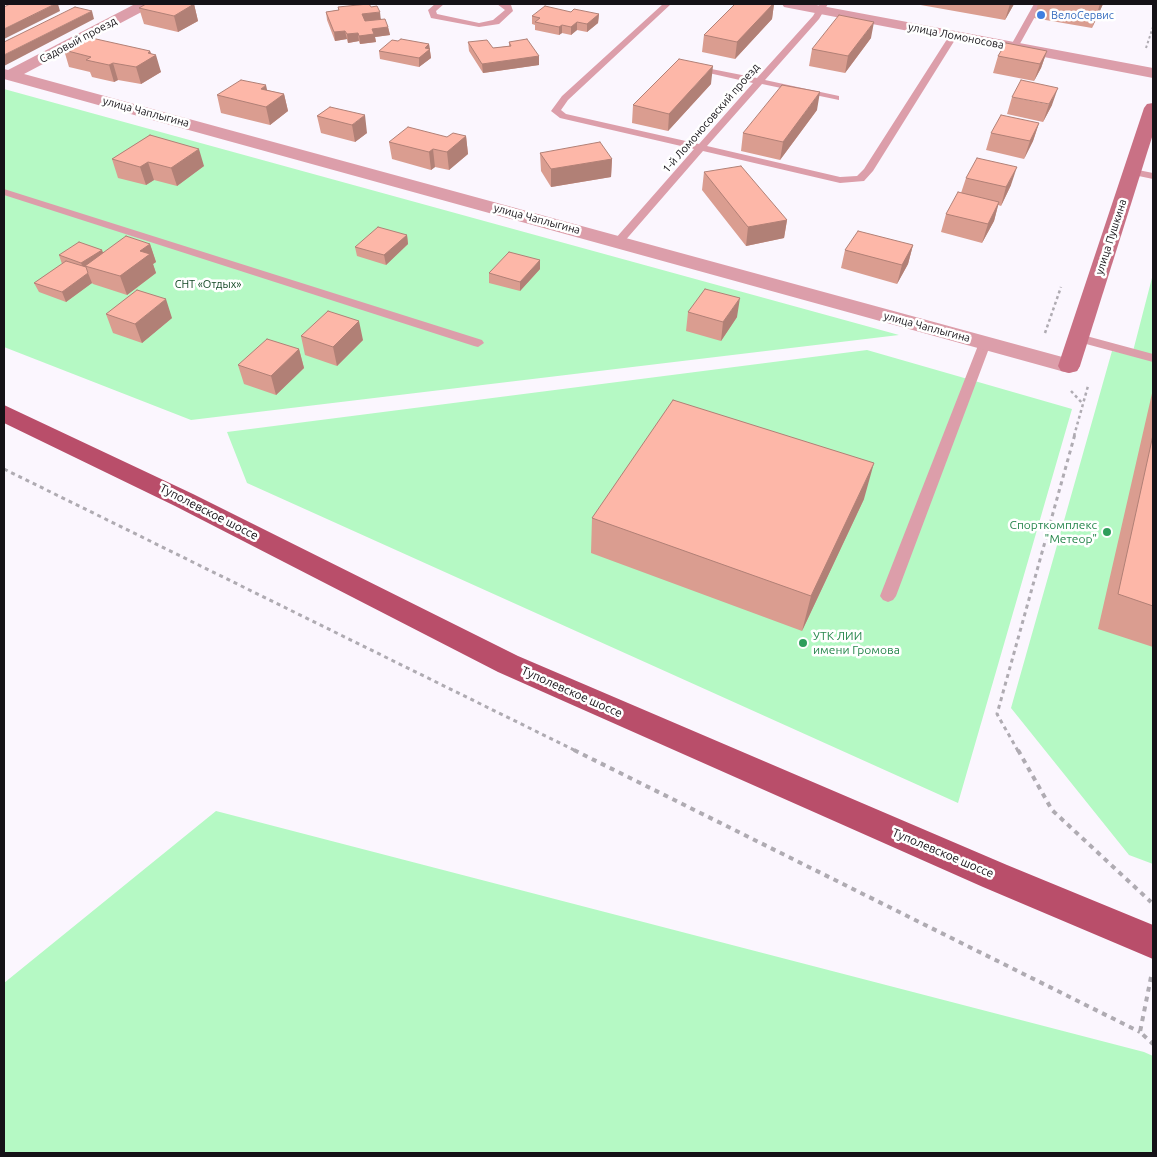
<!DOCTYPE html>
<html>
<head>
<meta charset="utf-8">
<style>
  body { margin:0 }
  #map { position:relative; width:1157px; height:1157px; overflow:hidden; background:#fbf6fe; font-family:Ubuntu,sans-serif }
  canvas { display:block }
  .frame { position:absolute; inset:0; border:5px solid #151217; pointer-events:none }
</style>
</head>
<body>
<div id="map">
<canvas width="1157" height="1157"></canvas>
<div class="frame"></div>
</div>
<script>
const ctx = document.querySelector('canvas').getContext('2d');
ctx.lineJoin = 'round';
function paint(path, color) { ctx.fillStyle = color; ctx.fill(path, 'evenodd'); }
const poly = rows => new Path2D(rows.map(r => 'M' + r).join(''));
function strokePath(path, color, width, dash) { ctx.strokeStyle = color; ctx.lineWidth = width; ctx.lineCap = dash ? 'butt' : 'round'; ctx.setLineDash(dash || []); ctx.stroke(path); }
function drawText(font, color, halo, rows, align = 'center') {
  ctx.font = font + ' Ubuntu,sans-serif'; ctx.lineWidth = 5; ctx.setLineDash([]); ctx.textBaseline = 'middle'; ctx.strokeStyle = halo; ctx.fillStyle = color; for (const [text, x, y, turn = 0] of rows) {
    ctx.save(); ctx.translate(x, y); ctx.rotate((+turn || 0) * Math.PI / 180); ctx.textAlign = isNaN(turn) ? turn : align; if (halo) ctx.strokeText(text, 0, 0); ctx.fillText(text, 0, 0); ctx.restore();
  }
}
paint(poly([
  [4,89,899,335,191,420,4,347],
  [1153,274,1153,864,1129,855,1011,708,1112,351,1132,355],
  [867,350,1072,409,958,803,247,483,227,432],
  [216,811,1144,1052,1153,1056,1153,1153,4,1153,4,983]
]), '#b5f9c4');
strokePath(poly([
  [1146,48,1153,27]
]), '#afabb2', 2, [2.5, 2.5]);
strokePath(poly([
  [1045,333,1061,287],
  [1071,391,1083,404],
  [1074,436,1088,386]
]), '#afabb2', 2.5, [3, 3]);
strokePath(poly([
  [4,469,576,751],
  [1018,751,997,714,1075,434]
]), '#afabb2', 3, [4, 4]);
strokePath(poly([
  [574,750,1140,1032],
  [1018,750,1052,810,1151,902],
  [1151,977,1140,1032,1153,1044]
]), '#afabb2', 4, [5, 5]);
paint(poly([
  [435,4,444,4,436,11,437,14,479,23,493,20,505,10,497,4,511,5,513,11,499,24,479,27,431,18,428,10,435,4],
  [663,4,671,4,568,100,561,110,566,114,699,144,753,83,691,69,691,65,757,78,813,16,820,4,828,4,819,19,765,80,839,96,839,100,762,84,707,146,840,177,857,176,864,169,951,33,958,35,873,171,864,181,840,183,703,151,623,243,619,244,614,241,615,239,694,149,560,118,551,111,562,96,663,4],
  [1034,4,1042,4,1017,49,1011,49,1010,47,1034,4],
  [1133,169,1153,173,1153,179,1129,174,1128,172,1133,169],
  [4,189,482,340,484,343,478,347,474,346,4,195,4,189],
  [1079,334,1153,354,1153,362,1075,341,1073,338,1075,335,1079,334],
  [985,339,991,343,896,596,893,600,888,602,883,600,880,596,979,343,985,339]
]), '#dc9eaa');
paint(poly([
  [135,4,153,4,151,7,24,74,1077,361,1080,366,1077,371,1069,373,1061,371,4,79,4,69,8,70,135,4],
  [782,4,811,4,1153,68,1153,78,789,8,784,7,782,4]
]), '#dc9eaa');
paint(poly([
  [1153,103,1153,134,1080,366,1077,371,1069,373,1061,371,1058,366,1144,108,1147,104,1153,103]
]), '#c97185');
paint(poly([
  [4,405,193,494,518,656,1007,865,1153,925,1153,959,983,887,498,672,175,506,4,423,4,405]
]), '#b94e6a');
paint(poly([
  [194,4,198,21,178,32,144,24,139,8],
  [735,4,774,4,772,19,735,59,702,52,704,35],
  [915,4,1014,4,1005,20],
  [1038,4,1103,4,1092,28,1034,18],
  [338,7,371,7,381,19,388,27,390,35,375,37,376,42,360,44,359,41,348,43,347,39,335,41,327,20,326,12,338,10],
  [571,12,599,14,598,23,587,32,577,30,571,35,562,33,559,35,535,30,535,25,532,24,532,16],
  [871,38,845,73,809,66,812,49],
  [398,41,429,44,431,58,419,67,380,59,379,51],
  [468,42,493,48,509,46,509,42,539,56,539,65,483,73,469,51],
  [64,50,150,51,161,72,141,84,118,80,114,82,92,77,90,72,69,67],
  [1047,51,1041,68,1034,81,993,73,998,56],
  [711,84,668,131,632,123,633,105],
  [267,90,284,94,288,111,270,125,221,113,217,95],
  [1012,97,1052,105,1043,122,1007,114],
  [330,107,367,133,355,142,321,133,317,116],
  [817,110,780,160,741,151,743,133],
  [1039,123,1033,141,1024,159,986,150,991,133],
  [150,135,204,166,177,186,154,180,146,185,118,178,112,159],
  [466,136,468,154,449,170,435,167,431,170,392,159,389,142],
  [540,153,612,159,611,177,551,187,541,171],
  [704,172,787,220,784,238,746,246,702,190],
  [966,178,1011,185,1001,206,998,205,994,221,982,243,941,232,946,214,961,193],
  [407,235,408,244,386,265,357,256,355,247],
  [150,244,156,262,153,264,156,273,127,295,93,284,92,283,66,302,39,292,34,283,62,264,59,255,102,250,103,253],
  [913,245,908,264,897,284,841,268,845,250],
  [540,269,520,291,489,283,489,273],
  [688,312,737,317,721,341,686,331],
  [106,314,172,318,142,343,113,333],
  [301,336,363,340,337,366,305,355],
  [299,349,304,368,276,395,244,384,238,365],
  [1153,389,1153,647,1098,629],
  [864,499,802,631,591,553,592,518]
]), '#da9d90');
paint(poly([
  [55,4,58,4,60,11,4,39,4,29],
  [194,4,198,21,178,32,174,16],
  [773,4,774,4,772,19,735,59,737,42],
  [1010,4,1014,4,1005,20],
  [1100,4,1103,4,1092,28],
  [92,11,94,19,4,66,4,55],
  [380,12,381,21,363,23,362,14],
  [599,14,598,23,587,32,587,24],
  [577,22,577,30,571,35,571,27],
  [874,22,871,38,845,73,848,56],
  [562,25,562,33,559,35,559,27],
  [388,27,390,35,375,37,376,42,360,44,359,36,372,29],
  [345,31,347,39,335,41,334,32],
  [358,33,359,41,348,43,347,34],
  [429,44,431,58,419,67,419,58,425,48],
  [150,51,152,57,156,55,161,72,141,84,136,67,148,53],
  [1047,51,1041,68,1034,81,1040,64],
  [539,56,539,65,483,73,482,64],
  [113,63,118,80,114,82,109,65],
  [713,66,711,84,668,131,669,114],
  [266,85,270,103,261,89],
  [1058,88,1052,105,1043,122,1049,104],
  [820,92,817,110,780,160,783,142],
  [284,94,288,111,270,125,266,107],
  [365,115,367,133,355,142,352,125],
  [1039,123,1033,141,1024,159,1030,141],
  [466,136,468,154,449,170,447,152],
  [199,149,204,166,177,186,171,168],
  [433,149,435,167,431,170,429,152],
  [612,159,611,177,551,187,551,169],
  [148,162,154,180,146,185,140,167],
  [1017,167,1011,185,1001,206,1006,187],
  [999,202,994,221,982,243,988,224],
  [787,220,784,238,746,246,748,227],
  [407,235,408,244,386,265,384,255],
  [150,244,156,262,153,264,156,273,127,295,120,276,140,251],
  [913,245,908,264,897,284,902,265],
  [102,250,105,259,85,266,87,271,85,273,81,263],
  [540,260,540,269,520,291,520,282],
  [88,273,92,283,66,302,62,292],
  [740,298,737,317,721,341,723,322],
  [166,299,172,318,142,343,135,324],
  [359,321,363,340,337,366,333,347],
  [299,349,304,368,276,395,271,376],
  [874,463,864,499,802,631,811,596]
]), '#b18076');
const building = poly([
  [10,4,55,4,4,29,4,7,10,4],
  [146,4,194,4,174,16,139,8,146,4],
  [368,4,369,4,371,7,377,6,380,12,362,14,365,21,385,19,388,27,372,29,374,34,359,36,358,33,347,34,345,31,334,32,326,12,339,10,338,7,368,4],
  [735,4,773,4,737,42,704,35,735,4],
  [545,6,571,12,574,9,599,14,587,24,577,22,571,27,562,25,559,27,535,22,540,18,532,16,545,6],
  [75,7,92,11,4,55,4,42,75,7],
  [839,15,874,22,848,56,812,49,839,15],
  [87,37,150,51,148,53,156,55,136,67,113,63,109,65,86,60,91,57,64,50,87,37],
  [401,39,429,44,425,48,430,49,419,58,379,51,392,40,398,41,401,39],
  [527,39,539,56,482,64,468,42,487,40,493,48,511,46,509,42,527,39],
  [1006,43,1047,51,1040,64,998,56,1006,43],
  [679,59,713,66,669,114,633,105,679,59],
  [241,80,266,85,261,89,284,94,266,107,217,95,241,80],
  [1021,80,1058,88,1049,104,1012,97,1021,80],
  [782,85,820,92,783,142,743,133,782,85],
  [330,107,365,115,352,125,317,116,330,107],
  [1001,115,1039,123,1030,141,991,133,1001,115],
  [408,127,447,137,453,133,466,136,447,152,433,149,429,152,389,142,408,127],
  [150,135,199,149,171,168,148,162,140,167,112,159,150,135],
  [600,142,612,159,551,169,540,153,600,142],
  [977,158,1017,167,1006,187,966,178,977,158],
  [741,166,787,220,748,227,704,172,741,166],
  [958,192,999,202,988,224,946,214,958,192],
  [378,227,407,235,384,255,355,247,378,227],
  [858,231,913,245,902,265,845,250,858,231],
  [126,236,150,244,140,251,150,254,120,276,85,266,126,236],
  [79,242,102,250,81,263,59,255,79,242],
  [509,252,540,260,520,282,489,273,509,252],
  [66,261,86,267,88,273,62,292,34,283,66,261],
  [705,289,740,298,723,322,688,312,705,289],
  [137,290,166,299,135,324,106,314,137,290],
  [328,311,359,321,333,347,301,336,328,311],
  [267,339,299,349,271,376,238,365,267,339],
  [673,400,874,463,811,596,592,518,673,400],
  [1153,435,1153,606,1118,594,1153,435]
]);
paint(building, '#fdb7a8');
strokePath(building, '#b18076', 1);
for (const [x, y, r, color] of [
  [1041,15,5,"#3f7fe0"],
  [1107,532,5,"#2e9e5b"],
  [803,643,5,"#2e9e5b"]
]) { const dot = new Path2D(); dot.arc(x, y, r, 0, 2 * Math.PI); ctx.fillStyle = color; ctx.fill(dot); strokePath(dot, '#fff', 2); }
drawText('11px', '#366cbe', '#fff', [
  ["ВелоСервис",1051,15]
], 'left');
drawText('11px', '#151217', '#fff', [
  ["улица Ломоносова",956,36,11],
  ["Садовый проезд",78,40,-28],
  ["улица Чаплыгина",146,112,15],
  ["1-й Ломоносовский проезд",711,118,-49],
  ["улица Чаплыгина",537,219,15],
  ["улица Пушкина",1111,237,-72],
  ["улица Чаплыгина",927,327,15]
]);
drawText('11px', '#124724', '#fff', [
  ["СНТ «Отдых»",208,284]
]);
drawText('12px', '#151217', '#fff', [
  ["Туполевское шоссе",209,512,27],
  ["Туполевское шоссе",572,692,24],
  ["Туполевское шоссе",943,853,23]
]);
drawText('12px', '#27864d', '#fff', [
  ["Спорткомплекс",1097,525],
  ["\"Метеор\"",1097,539],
  ["УТК ЛИИ",813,636,"left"],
  ["имени Громова",813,650,"left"]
], 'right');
</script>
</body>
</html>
